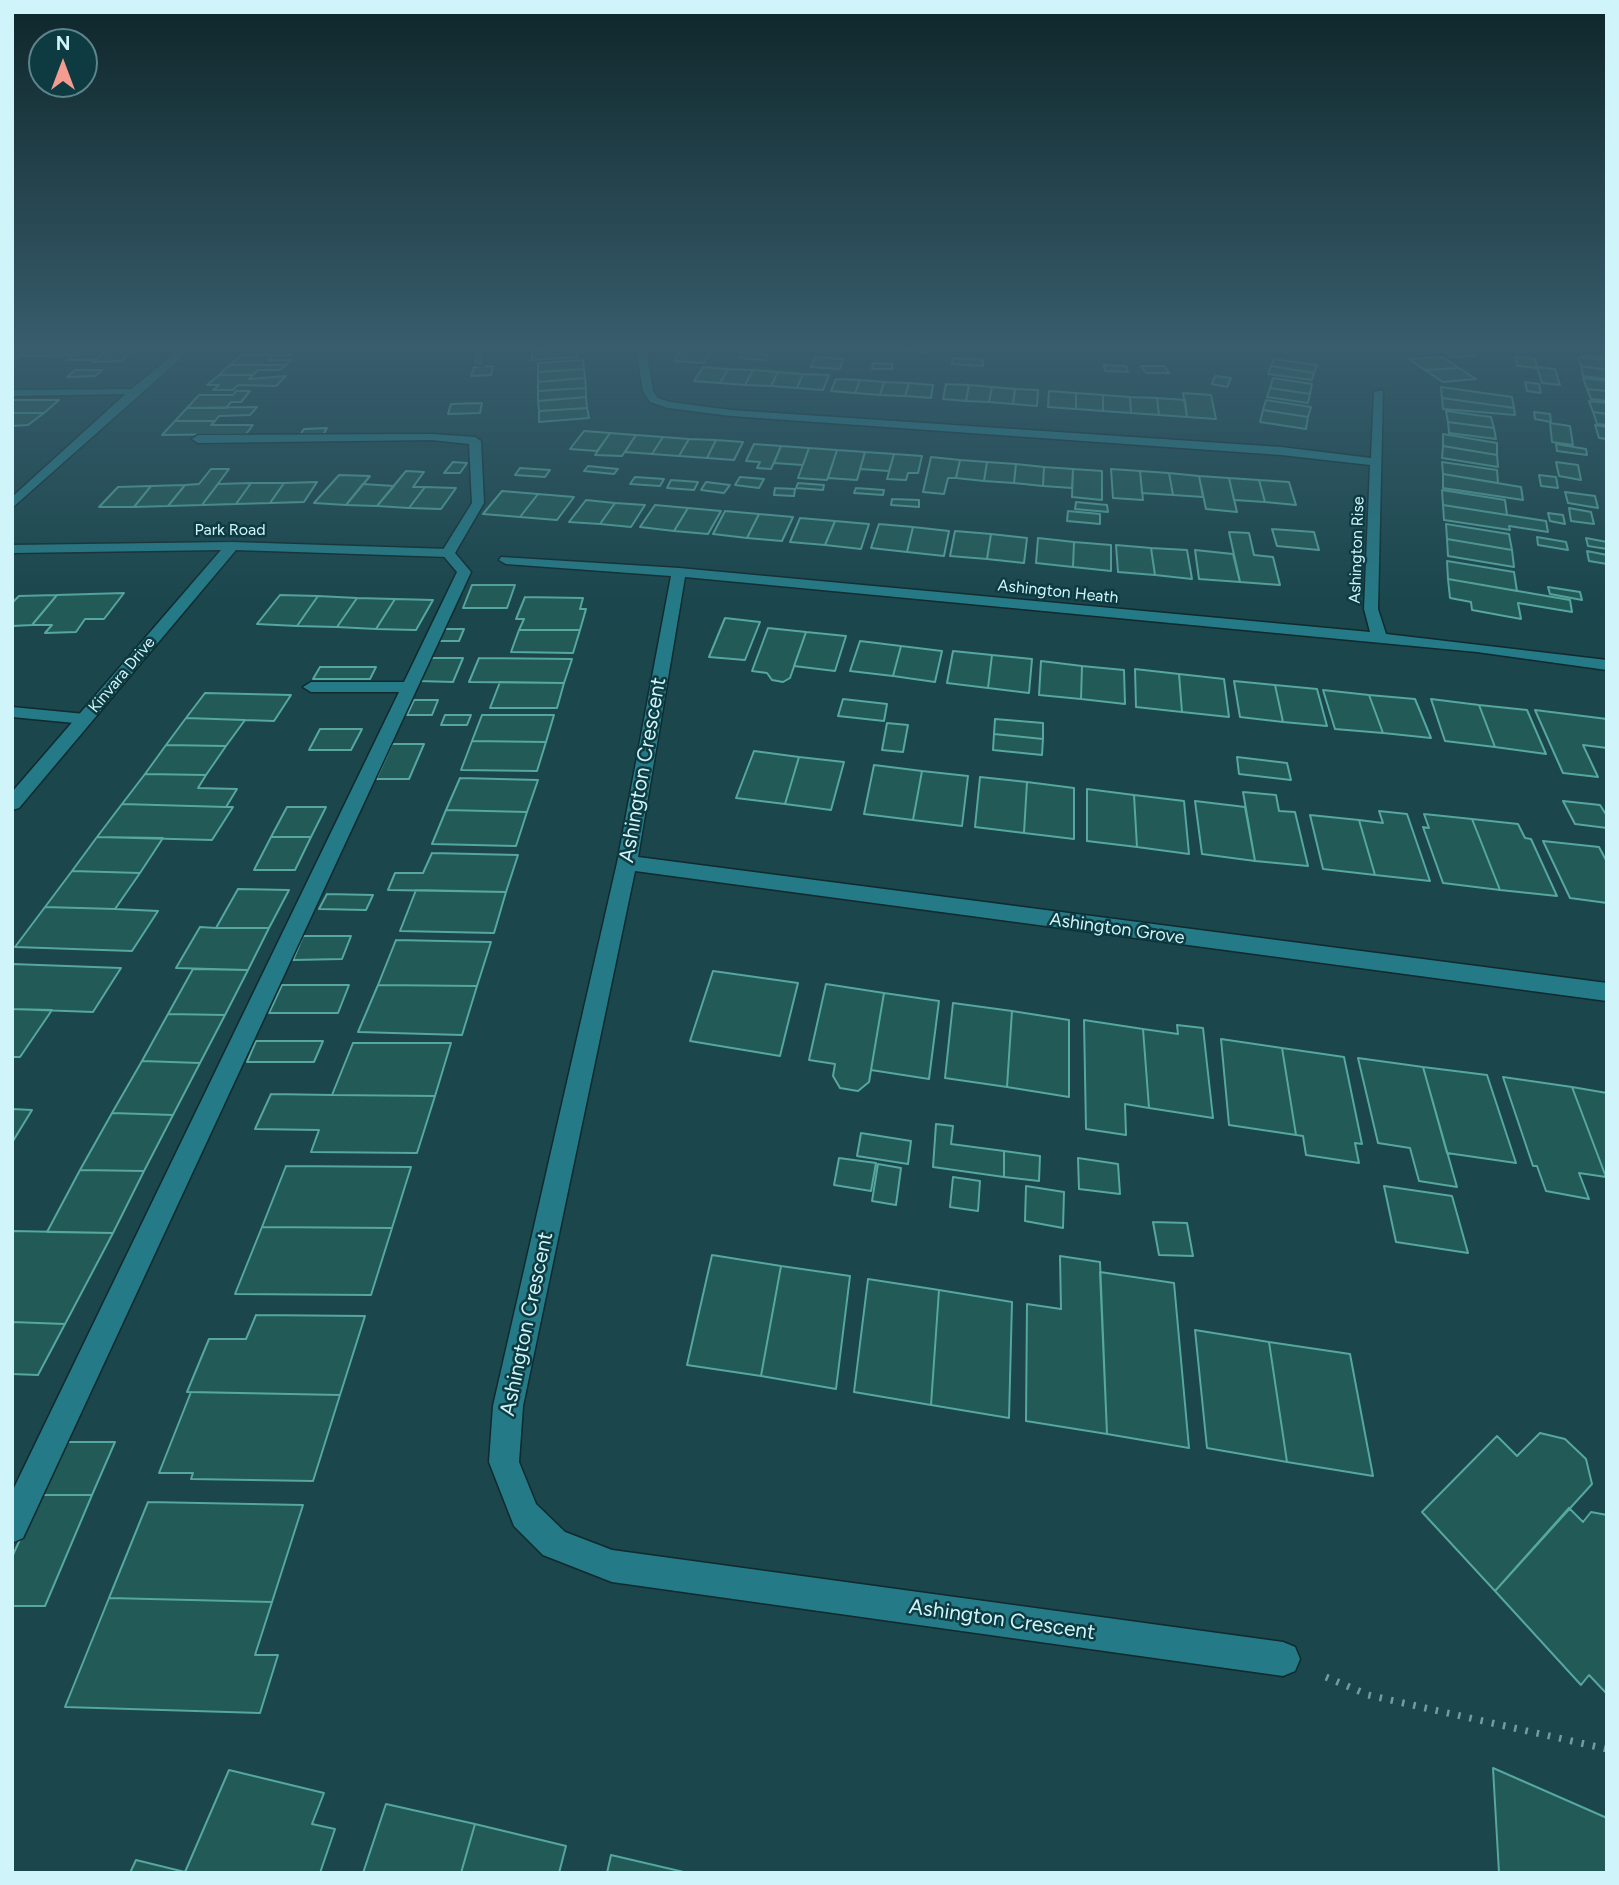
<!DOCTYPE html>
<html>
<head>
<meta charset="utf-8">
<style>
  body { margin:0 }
  #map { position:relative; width:1619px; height:1885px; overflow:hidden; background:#1a464c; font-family:Figtree,sans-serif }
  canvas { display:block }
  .frame { position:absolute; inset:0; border:14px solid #cff5fb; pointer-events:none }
  .north { position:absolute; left:28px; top:28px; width:70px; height:70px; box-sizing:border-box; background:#0e3b41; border:2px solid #5b858b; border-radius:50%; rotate:0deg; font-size:19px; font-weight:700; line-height:28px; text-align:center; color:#cff5fb }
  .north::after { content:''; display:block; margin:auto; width:24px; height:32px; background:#f59c91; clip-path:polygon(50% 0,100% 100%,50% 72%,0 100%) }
</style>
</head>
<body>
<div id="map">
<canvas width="1619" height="1885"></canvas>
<div class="frame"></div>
<div class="north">N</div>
</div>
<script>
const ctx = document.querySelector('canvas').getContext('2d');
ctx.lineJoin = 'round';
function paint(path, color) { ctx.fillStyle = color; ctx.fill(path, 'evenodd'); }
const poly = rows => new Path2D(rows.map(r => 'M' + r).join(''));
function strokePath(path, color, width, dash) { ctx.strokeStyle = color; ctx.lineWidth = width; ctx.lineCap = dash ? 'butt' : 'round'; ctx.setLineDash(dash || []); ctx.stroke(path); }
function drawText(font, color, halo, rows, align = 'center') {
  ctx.font = font + ' Figtree,sans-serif'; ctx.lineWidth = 5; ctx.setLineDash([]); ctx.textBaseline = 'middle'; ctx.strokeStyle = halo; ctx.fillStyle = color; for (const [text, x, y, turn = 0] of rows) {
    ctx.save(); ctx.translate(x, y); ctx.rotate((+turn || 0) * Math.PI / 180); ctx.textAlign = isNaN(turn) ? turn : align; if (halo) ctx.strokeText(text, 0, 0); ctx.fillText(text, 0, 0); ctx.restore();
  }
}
const building = poly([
  [12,347,31,347,12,361,12,347],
  [31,347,58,347,46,356,18,356,31,347],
  [58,347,84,347,74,355,46,356,58,347],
  [84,347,111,347,95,360,67,360,84,347],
  [111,347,137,347,121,361,93,362,111,347],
  [250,347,299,347,291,355,241,355,250,347],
  [532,347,576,347,576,348,532,351,532,347],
  [903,347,927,347,926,352,902,351,903,347],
  [1580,347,1607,349,1607,358,1582,355,1580,347],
  [576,348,577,357,532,360,532,351,576,348],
  [682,349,712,351,704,363,674,361,682,349],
  [1469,351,1476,356,1452,357,1445,352,1469,351],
  [742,353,768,354,765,360,739,358,742,353],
  [241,355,274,355,269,360,291,360,286,365,230,365,241,355],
  [1515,356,1535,359,1537,368,1517,366,1515,356],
  [815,357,843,359,840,369,811,367,815,357],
  [1442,357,1459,368,1425,370,1409,359,1442,357],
  [1578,357,1607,360,1607,370,1581,366,1578,357],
  [953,358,983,360,983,366,952,364,953,358],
  [1274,359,1317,365,1314,373,1271,366,1274,359],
  [583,360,584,369,538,372,538,363,583,360],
  [873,363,892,364,892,369,872,369,873,363],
  [230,365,286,365,280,370,258,370,253,375,219,375,230,365],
  [1104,365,1126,366,1128,372,1105,371,1104,365],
  [493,366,491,375,471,376,474,367,493,366],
  [1141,366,1164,366,1169,373,1146,373,1141,366],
  [1271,366,1314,373,1312,380,1268,374,1271,366],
  [1581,366,1607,370,1607,379,1583,376,1581,366],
  [703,367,728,369,720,383,694,381,703,367],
  [1537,367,1555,369,1560,385,1542,383,1537,367],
  [1459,368,1476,379,1443,382,1425,370,1459,368],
  [584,369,585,378,538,382,538,372,584,369],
  [728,369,753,370,745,385,720,383,728,369],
  [75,370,102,370,95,376,67,377,75,370],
  [753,370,778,372,771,386,745,385,753,370],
  [778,372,803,374,797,388,771,386,778,372],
  [803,374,829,375,823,390,797,388,803,374],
  [219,375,253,375,249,379,286,376,276,386,238,385,233,390,213,390,219,385,207,385,219,375],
  [1215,376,1231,378,1227,387,1212,384,1215,376],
  [585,378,586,388,538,391,538,382,585,378],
  [1273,378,1312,384,1310,394,1270,388,1273,378],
  [1583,378,1607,381,1607,391,1587,389,1583,378],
  [836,379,860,380,855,393,831,391,836,379],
  [860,380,884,382,880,395,855,393,860,380],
  [884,382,909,383,905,396,880,395,884,382],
  [1525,382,1539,384,1541,393,1527,391,1525,382],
  [909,383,933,385,931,398,905,396,909,383],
  [946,384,969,385,966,401,943,399,946,384],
  [969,385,992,387,989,402,966,401,969,385],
  [992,387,1015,389,1013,404,989,402,992,387],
  [1441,387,1512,397,1514,408,1442,398,1441,387],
  [586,388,586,397,538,401,538,391,586,388],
  [1270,388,1310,394,1308,403,1267,397,1270,388],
  [1015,389,1038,390,1037,406,1013,404,1015,389],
  [1587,389,1607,391,1607,401,1591,399,1587,389],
  [236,391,250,391,241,402,231,402,226,408,187,408,199,395,233,395,236,391],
  [1049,391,1076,393,1076,409,1048,407,1049,391],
  [1076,393,1103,395,1103,411,1076,409,1076,393],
  [1183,393,1211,395,1216,419,1187,417,1183,393],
  [1103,395,1130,397,1131,413,1103,411,1103,395],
  [586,397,587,408,539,411,538,401,586,397],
  [1130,397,1157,398,1159,415,1131,413,1130,397],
  [1157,398,1185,400,1187,417,1159,415,1157,398],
  [1442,398,1514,408,1515,415,1443,409,1442,398],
  [59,400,44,413,12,413,13,400,59,400],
  [1266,400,1311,407,1308,417,1263,410,1266,400],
  [1589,401,1607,403,1607,414,1593,412,1589,401],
  [482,403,480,413,448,414,451,404,482,403],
  [257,407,250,415,219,416,215,421,175,421,187,408,257,407],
  [587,408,589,418,539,422,539,411,587,408],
  [1263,410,1308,417,1306,429,1260,422,1263,410],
  [1446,411,1491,417,1494,428,1448,422,1446,411],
  [1534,412,1550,414,1551,422,1535,419,1534,412],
  [1593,412,1607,414,1607,425,1597,424,1593,412],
  [12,413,44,413,28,425,12,426,12,413],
  [175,421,215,421,211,425,253,425,246,434,162,435,175,421],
  [1448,422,1494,428,1496,439,1449,433,1448,422],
  [1550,423,1570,426,1573,445,1552,442,1550,423],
  [1595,425,1607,427,1607,439,1599,438,1595,425],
  [327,428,323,435,300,435,304,429,327,428],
  [584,431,610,433,597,451,570,449,584,431],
  [610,433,636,435,622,456,595,455,610,433],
  [1443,434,1497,443,1497,455,1443,446,1443,434],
  [636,435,663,437,652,454,625,452,636,435],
  [663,437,689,439,679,456,652,454,663,437],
  [689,439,716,440,707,458,679,456,689,439],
  [716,440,743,442,734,460,707,458,716,440],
  [754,444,781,446,771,469,757,468,760,462,746,461,754,444],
  [1556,444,1586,449,1587,455,1557,451,1556,444],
  [781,446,809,448,803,465,774,463,781,446],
  [1443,446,1497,455,1498,467,1442,458,1443,446],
  [809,448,837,450,827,480,798,478,809,448],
  [837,450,865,452,857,480,828,478,837,450],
  [865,452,894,454,889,471,860,469,865,452],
  [894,454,922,456,918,473,908,473,906,480,887,479,894,454],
  [931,457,960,460,956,478,948,478,944,494,923,492,931,457],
  [960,460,987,462,984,481,956,478,960,460],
  [453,462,467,463,460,473,444,473,453,462],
  [987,462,1016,464,1014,483,984,481,987,462],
  [1442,462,1497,470,1498,483,1443,474,1442,462],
  [1556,462,1578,465,1581,480,1559,476,1556,462],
  [1016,464,1044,467,1043,486,1014,483,1016,464],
  [588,466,618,469,614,474,584,471,588,466],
  [1044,467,1073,469,1072,488,1043,486,1044,467],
  [520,468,550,470,545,477,515,475,520,468],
  [211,469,229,469,202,505,168,506,185,485,199,484,211,469],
  [1073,469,1102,471,1102,500,1072,497,1073,469],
  [1111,469,1140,471,1143,500,1113,498,1111,469],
  [406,471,424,472,413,487,425,487,409,508,377,506,406,471],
  [1140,471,1169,473,1173,495,1142,493,1140,471],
  [1169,473,1199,476,1203,497,1173,495,1169,473],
  [1443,474,1521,487,1523,500,1443,488,1443,474],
  [339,475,370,476,346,505,314,503,339,475],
  [1539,475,1556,477,1558,488,1541,486,1539,475],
  [1199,476,1229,478,1237,512,1206,509,1199,476],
  [635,477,664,479,660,486,630,484,635,477],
  [740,477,764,479,759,488,735,485,740,477],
  [1229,478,1259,480,1265,502,1234,500,1229,478],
  [671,480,698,482,694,490,667,488,671,480],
  [1259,480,1289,482,1296,505,1265,502,1259,480],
  [317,482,304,502,270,503,284,483,317,482],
  [706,482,730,485,724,493,701,490,706,482],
  [251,483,236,504,202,505,218,484,251,483],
  [251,483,284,483,270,503,236,504,251,483],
  [798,483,824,485,823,490,796,488,798,483],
  [363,484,394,486,377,506,346,505,363,484],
  [185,485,168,506,134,507,151,486,185,485],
  [151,486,134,507,99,507,118,487,151,486],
  [425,487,456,488,441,509,409,508,425,487],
  [775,488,795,489,794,496,774,495,775,488],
  [856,488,884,490,883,495,854,493,856,488],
  [1442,490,1505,500,1507,515,1443,505,1442,490],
  [502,491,538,494,520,517,483,514,502,491],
  [1565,492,1595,496,1598,508,1568,503,1565,492],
  [538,494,574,497,557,520,520,517,538,494],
  [892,499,919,500,919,507,891,505,892,499],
  [586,500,615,503,600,524,569,522,586,500],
  [1076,502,1107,505,1108,512,1075,509,1076,502],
  [615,503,645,505,631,527,600,524,615,503],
  [655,505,688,508,674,531,640,527,655,505],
  [1443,505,1546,521,1548,532,1509,526,1510,530,1444,520,1443,505],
  [688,508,721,511,708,534,674,531,688,508],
  [1569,508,1591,512,1594,524,1571,521,1569,508],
  [725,511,759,514,747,538,713,534,725,511],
  [1068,511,1100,514,1100,524,1067,521,1068,511],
  [1548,513,1563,515,1565,524,1550,521,1548,513],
  [759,514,793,517,782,541,747,538,759,514],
  [800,518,835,521,825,545,790,542,800,518],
  [835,521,869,524,861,549,825,545,835,521],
  [879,524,913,527,907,552,871,548,879,524],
  [1446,524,1509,534,1512,550,1447,539,1446,524],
  [913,527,949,531,944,556,907,552,913,527],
  [1272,529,1314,532,1319,550,1277,546,1272,529],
  [955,531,991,534,987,559,950,556,955,531],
  [1229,532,1249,533,1254,555,1273,557,1280,585,1240,582,1229,532],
  [991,534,1027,538,1024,563,987,559,991,534],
  [1537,537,1566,542,1568,550,1538,545,1537,537],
  [1038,538,1074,542,1073,567,1036,563,1038,538],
  [1586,538,1607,542,1607,549,1588,546,1586,538],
  [1447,539,1512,550,1514,567,1448,556,1447,539],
  [1074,542,1111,545,1111,571,1073,567,1074,542],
  [1116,545,1151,548,1155,575,1118,572,1116,545],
  [1151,548,1187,550,1192,579,1155,575,1151,548],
  [1195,550,1233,554,1240,582,1199,579,1195,550],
  [1587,551,1607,555,1607,564,1589,561,1587,551],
  [1447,561,1514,572,1517,591,1448,579,1447,561],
  [1448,579,1570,600,1572,612,1518,603,1521,619,1472,610,1471,602,1450,598,1448,579],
  [472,585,515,585,507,608,463,608,472,585],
  [1548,587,1580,592,1582,600,1550,594,1548,587],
  [124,593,104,619,85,619,76,632,45,633,52,625,32,625,57,595,124,593],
  [57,595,32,625,12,626,12,603,19,596,57,595],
  [280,595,318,596,297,626,257,624,280,595],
  [318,596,357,598,337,627,297,626,318,596],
  [525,597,583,598,580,609,586,609,580,630,519,630,524,619,516,619,525,597],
  [357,598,395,599,376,629,337,627,357,598],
  [395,599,433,600,416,630,376,629,395,599],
  [725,618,760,622,745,660,709,657,725,618],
  [768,628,806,632,790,678,783,682,772,680,767,673,752,671,768,628],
  [444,629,464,629,459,641,439,641,444,629],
  [519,630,580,630,573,653,511,652,519,630],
  [806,632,846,636,835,671,794,666,806,632],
  [860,641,901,646,893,676,850,671,860,641],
  [901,646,942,651,935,682,893,676,901,646],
  [953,651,992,655,988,688,947,683,953,651],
  [992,655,1032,659,1029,693,988,688,992,655],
  [429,658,463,658,453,682,418,681,429,658],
  [479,658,572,659,564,683,469,682,479,658],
  [1041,661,1082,666,1081,699,1039,695,1041,661],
  [1082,666,1124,670,1125,704,1081,699,1082,666],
  [320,667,376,667,370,679,313,679,320,667],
  [1135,669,1179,674,1182,712,1136,707,1135,669],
  [1179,674,1224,679,1229,717,1182,712,1179,674],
  [1234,681,1275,685,1283,722,1240,717,1234,681],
  [500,682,564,683,557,708,490,708,500,682],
  [1275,685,1317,689,1327,726,1283,722,1275,685],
  [1323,690,1369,695,1383,733,1335,729,1323,690],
  [205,693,291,695,274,721,186,718,205,693],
  [1369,695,1415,699,1431,738,1383,733,1369,695],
  [843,699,887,704,884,721,838,716,843,699],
  [1431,699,1479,705,1495,747,1445,741,1431,699],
  [414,700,438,700,432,715,407,715,414,700],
  [1479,705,1527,710,1546,754,1495,747,1479,705],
  [1535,710,1607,719,1607,748,1583,745,1598,777,1563,773,1535,710],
  [445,715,471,715,467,725,441,725,445,715],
  [482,715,554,715,546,742,472,741,482,715],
  [186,718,245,720,226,746,166,745,186,718],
  [995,719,1043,723,1043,739,994,734,995,719],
  [887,723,908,725,903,752,882,750,887,723],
  [320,729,362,729,351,750,309,750,320,729],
  [994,734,1043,739,1042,755,993,750,994,734],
  [472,741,546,742,537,771,461,770,472,741],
  [392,744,424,744,409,779,376,779,392,744],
  [166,745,226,746,206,775,145,774,166,745],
  [754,751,799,757,785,804,736,798,754,751],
  [799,757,844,762,831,810,785,804,799,757],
  [1237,757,1287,763,1291,780,1239,774,1237,757],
  [874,765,922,771,913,820,864,814,874,765],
  [922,771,968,776,962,826,913,820,922,771],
  [145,774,206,775,198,788,237,789,226,807,122,804,145,774],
  [980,777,1027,782,1024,833,975,827,980,777],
  [460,778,538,780,527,812,446,810,460,778],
  [1027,782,1074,788,1074,839,1024,833,1027,782],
  [1087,789,1134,795,1137,847,1087,841,1087,789],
  [1243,792,1276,795,1279,811,1295,812,1308,866,1255,861,1243,792],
  [1134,795,1184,801,1189,854,1137,847,1134,795],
  [1195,801,1245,807,1255,861,1202,854,1195,801],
  [1563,801,1600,805,1607,816,1607,828,1575,824,1563,801],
  [122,804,226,807,233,807,212,840,97,837,122,804],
  [287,807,326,807,311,837,271,837,287,807],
  [446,810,527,812,516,846,432,844,446,810],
  [1379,811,1407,814,1430,881,1375,875,1359,820,1383,823,1379,811],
  [1424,814,1472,819,1500,890,1443,883,1423,827,1429,828,1424,814],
  [1310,815,1359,820,1375,875,1323,869,1310,815],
  [1472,819,1518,824,1525,838,1531,839,1557,896,1500,890,1472,819],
  [97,837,163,838,140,873,72,871,97,837],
  [271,837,311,837,295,870,254,870,271,837],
  [1543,841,1599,847,1607,862,1607,903,1570,898,1543,841],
  [432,853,518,855,506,892,388,890,395,873,423,873,432,853],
  [72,871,140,873,115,909,45,907,72,871],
  [238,889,289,890,269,928,216,928,238,889],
  [416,890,506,892,494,933,400,931,416,890],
  [327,894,373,895,366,910,319,909,327,894],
  [45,907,115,909,158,911,132,951,15,947,45,907],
  [200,927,216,928,269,928,248,970,176,968,200,927],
  [303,936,351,936,342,959,293,960,303,936],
  [396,940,491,942,477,986,378,985,396,940],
  [12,964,121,968,93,1012,12,1009,12,964],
  [193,969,248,970,225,1015,168,1014,193,969],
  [713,971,798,983,780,1056,690,1041,713,971],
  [826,984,884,993,869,1082,858,1091,840,1088,833,1076,835,1064,809,1060,826,984],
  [282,985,349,985,338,1013,269,1013,282,985],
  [378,985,477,986,462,1035,358,1032,378,985],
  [884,993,939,1001,929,1079,871,1070,884,993],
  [953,1003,1012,1011,1007,1087,945,1078,953,1003],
  [12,1009,52,1010,20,1057,12,1057,12,1009],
  [1012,1011,1069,1020,1069,1097,1007,1087,1012,1011],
  [168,1014,225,1015,200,1063,142,1061,168,1014],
  [1084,1020,1143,1029,1149,1108,1125,1104,1126,1135,1086,1129,1084,1020],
  [1177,1025,1203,1028,1213,1118,1149,1108,1143,1029,1178,1034,1177,1025],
  [1221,1039,1282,1048,1296,1135,1229,1125,1221,1039],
  [256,1041,323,1041,314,1062,247,1062,256,1041],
  [353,1043,451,1043,435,1096,332,1095,353,1043],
  [1282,1048,1344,1057,1362,1144,1355,1143,1359,1163,1306,1155,1303,1136,1296,1135,1282,1048],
  [1358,1058,1423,1067,1457,1187,1419,1181,1410,1148,1378,1143,1358,1058],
  [142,1061,200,1063,173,1115,112,1113,142,1061],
  [1423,1067,1487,1075,1516,1163,1447,1153,1423,1067],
  [1503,1077,1572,1087,1606,1177,1579,1173,1589,1199,1546,1191,1537,1166,1533,1166,1503,1077],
  [1572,1087,1607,1093,1607,1180,1606,1177,1572,1087],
  [271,1094,332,1095,435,1096,417,1153,311,1152,319,1130,255,1129,271,1094],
  [12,1109,32,1110,13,1141,12,1141,12,1109],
  [112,1113,173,1115,144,1171,80,1170,112,1113],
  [936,1124,953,1126,951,1144,1004,1151,1004,1177,933,1167,936,1124],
  [861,1133,911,1141,908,1164,857,1156,861,1133],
  [1004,1151,1040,1156,1039,1181,1004,1177,1004,1151],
  [839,1158,876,1163,871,1191,834,1185,839,1158],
  [1078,1158,1118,1164,1120,1194,1079,1189,1078,1158],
  [878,1164,901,1168,896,1205,872,1201,878,1164],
  [286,1166,411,1167,392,1228,262,1227,286,1166],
  [80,1170,144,1171,113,1233,47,1232,80,1170],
  [953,1177,980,1181,978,1211,950,1207,953,1177],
  [1026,1186,1064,1192,1063,1228,1025,1221,1026,1186],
  [1384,1186,1452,1196,1468,1253,1396,1242,1384,1186],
  [1153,1222,1187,1223,1193,1256,1159,1255,1153,1222],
  [262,1227,392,1228,371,1295,235,1294,262,1227],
  [12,1231,113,1233,65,1324,12,1322,12,1231],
  [712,1255,781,1266,761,1376,687,1365,712,1255],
  [1060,1256,1100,1262,1107,1434,1026,1421,1027,1304,1061,1309,1060,1256],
  [781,1266,850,1276,836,1389,761,1376,781,1266],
  [1100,1272,1174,1283,1189,1448,1107,1434,1100,1272],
  [868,1279,939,1290,931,1405,854,1392,868,1279],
  [939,1290,1012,1302,1009,1418,931,1405,939,1290],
  [256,1315,365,1316,340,1395,187,1392,209,1339,246,1339,256,1315],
  [12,1322,65,1324,38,1375,12,1374,12,1322],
  [1195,1330,1269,1342,1287,1462,1207,1448,1195,1330],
  [1269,1342,1350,1354,1373,1476,1287,1462,1269,1342],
  [191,1392,340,1395,313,1481,191,1479,193,1473,159,1473,191,1392],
  [1540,1433,1565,1439,1586,1459,1592,1484,1495,1591,1422,1512,1497,1436,1517,1456,1540,1433],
  [65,1442,115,1442,92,1495,40,1495,65,1442],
  [40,1495,92,1495,45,1606,12,1606,12,1557,40,1495],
  [148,1502,303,1505,272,1602,109,1598,148,1502],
  [1569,1508,1583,1522,1591,1512,1607,1515,1607,1694,1589,1675,1581,1685,1495,1591,1569,1508],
  [109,1598,272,1602,255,1655,278,1655,260,1713,65,1707,109,1598],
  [1493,1768,1607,1818,1607,1873,1499,1873,1493,1768],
  [229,1770,324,1793,312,1824,335,1829,320,1873,130,1873,136,1860,185,1872,229,1770],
  [386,1804,475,1824,461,1873,363,1873,386,1804],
  [475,1824,566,1846,559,1873,461,1873,475,1824],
  [611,1855,688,1873,607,1873,611,1855]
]);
paint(building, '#215a56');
strokePath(building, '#55a79f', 2);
const lane = poly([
  [472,347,482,347,483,366,474,364,472,347],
  [139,389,139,393,135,394,12,396,12,390,139,389],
  [432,434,475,437,481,441,484,503,455,553,471,572,23,1538,12,1543,12,1492,399,692,311,692,303,687,311,682,404,682,457,572,441,553,472,503,469,444,432,440,198,443,192,439,198,435,432,434],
  [12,707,85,714,93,719,85,724,12,717,12,707]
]);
const street = poly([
  [183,347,194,347,12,508,12,497,131,389,183,347],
  [636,347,646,347,653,391,658,398,670,402,731,410,1281,447,1371,458,1374,392,1383,390,1378,609,1386,634,1607,660,1607,670,1477,652,685,577,638,857,1607,983,1607,1001,635,871,523,1406,519,1462,536,1504,565,1532,612,1550,1283,1642,1295,1647,1300,1659,1295,1671,1283,1676,612,1582,543,1555,514,1526,489,1462,493,1406,617,863,671,576,506,564,499,560,501,557,679,568,1370,632,1364,609,1370,465,1281,455,731,416,668,408,650,402,643,391,636,347],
  [232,542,448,549,455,553,448,557,236,550,19,808,12,810,12,792,221,550,12,553,12,545,232,542]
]);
strokePath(lane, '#102a2e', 3);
strokePath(street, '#102a2e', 3);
strokePath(poly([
  [1326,1677,1368,1695,1607,1749]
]), '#739ca2', 7, [2.5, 9]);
paint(lane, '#247b87');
paint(street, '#247b87');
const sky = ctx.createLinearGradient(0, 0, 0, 611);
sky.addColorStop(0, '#0e262a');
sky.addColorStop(0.57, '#385d6c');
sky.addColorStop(1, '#385d6c00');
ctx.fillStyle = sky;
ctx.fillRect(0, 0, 1619, 611);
drawText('16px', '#cff5fb', '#0e3b41', [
  ["Park Road",230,530],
  ["Ashington Rise",1357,550,-88],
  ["Ashington Heath",1058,592,6],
  ["Kinvara Drive",122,675,-50]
]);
drawText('18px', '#cff5fb', '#0e3b41', [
  ["Ashington Grove",1117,929,8]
]);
drawText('21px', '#cff5fb', '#0e3b41', [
  ["Ashington Crescent",643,770,-80],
  ["Ashington Crescent",527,1324,-78],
  ["Ashington Crescent",1002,1620,8]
]);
</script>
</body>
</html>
